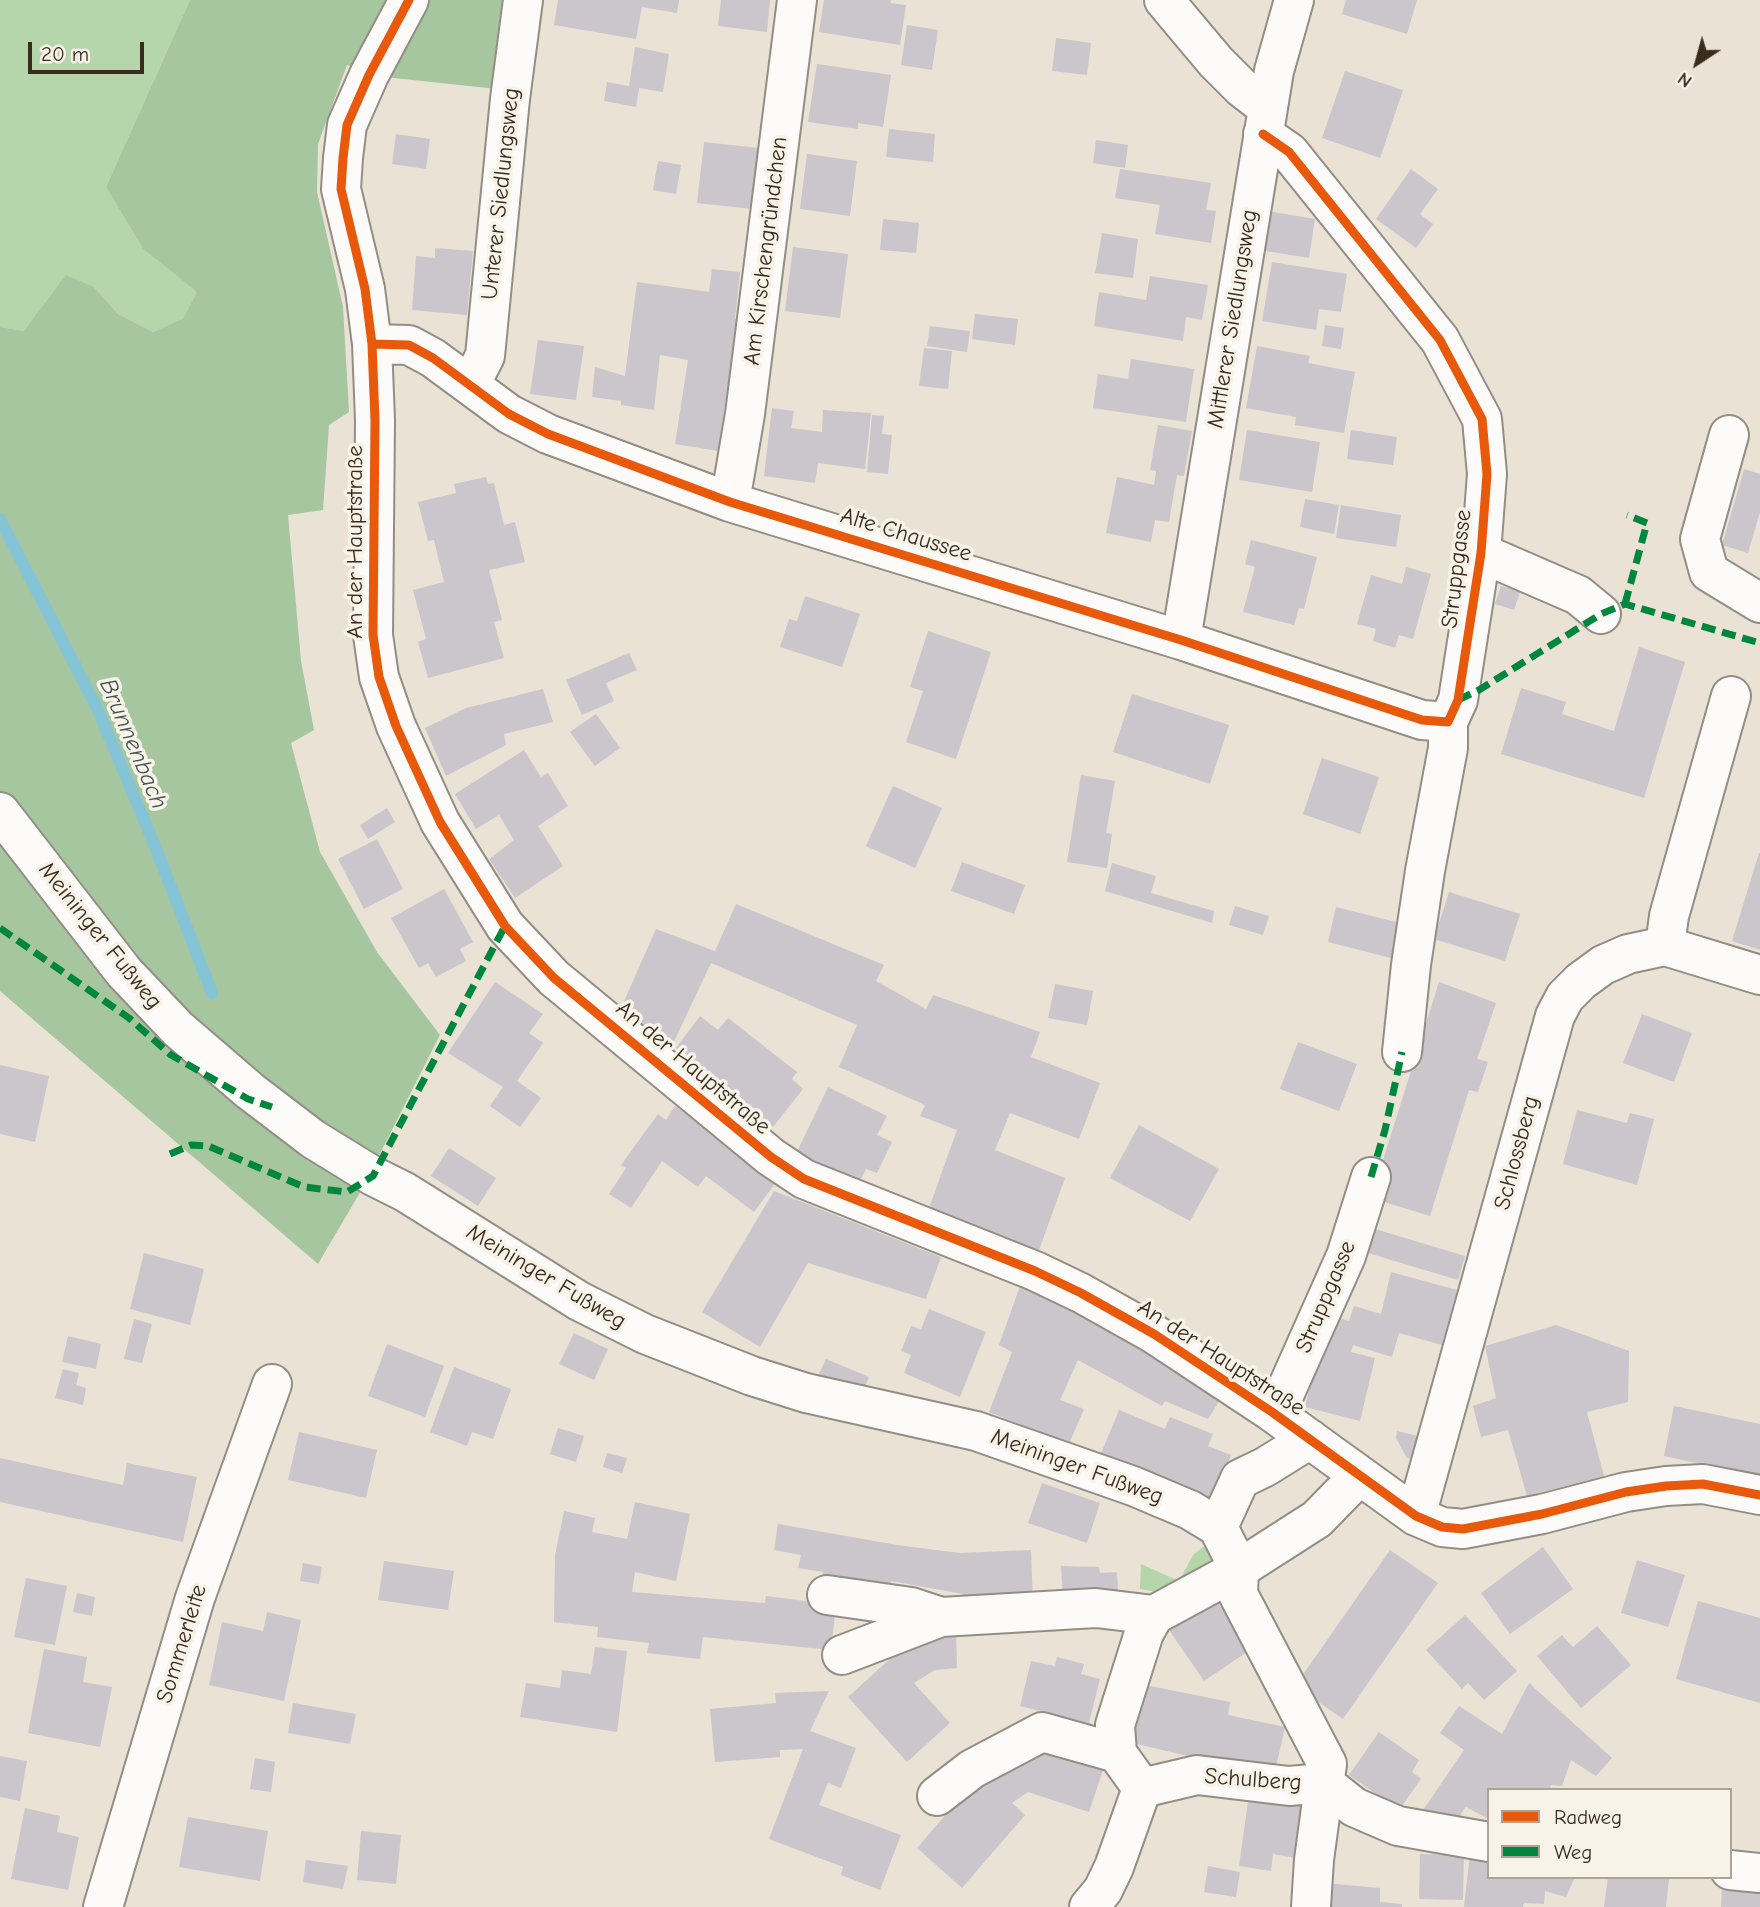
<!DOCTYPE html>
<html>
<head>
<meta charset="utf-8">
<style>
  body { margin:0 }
  #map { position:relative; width:1760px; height:1907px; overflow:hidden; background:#e9e2d5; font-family:"Comic Neue",sans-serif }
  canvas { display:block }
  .legend { position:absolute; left:1487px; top:1788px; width:245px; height:91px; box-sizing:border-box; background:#f7f3e8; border:2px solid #aca397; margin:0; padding:9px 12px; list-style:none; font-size:21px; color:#3b2a1e }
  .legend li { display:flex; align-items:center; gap:14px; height:35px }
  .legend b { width:35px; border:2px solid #aca397 }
  .north { position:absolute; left:1662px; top:28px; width:70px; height:70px; -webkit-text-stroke:5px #f7f3e8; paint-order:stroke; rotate:216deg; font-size:19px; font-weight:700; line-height:28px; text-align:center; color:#3b2a1e }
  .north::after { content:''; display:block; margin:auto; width:24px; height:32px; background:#3b2a1e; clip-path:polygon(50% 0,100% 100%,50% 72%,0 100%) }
  .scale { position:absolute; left:28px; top:42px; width:116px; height:32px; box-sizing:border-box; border:4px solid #3b2a1e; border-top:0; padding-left:9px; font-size:21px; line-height:24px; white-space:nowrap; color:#3b2a1e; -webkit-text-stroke:5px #f7f3e8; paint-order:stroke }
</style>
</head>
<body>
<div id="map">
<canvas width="1760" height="1907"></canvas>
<ul class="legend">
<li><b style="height:9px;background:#e8590c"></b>Radweg</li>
<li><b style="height:9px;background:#00873e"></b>Weg</li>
</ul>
<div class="north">N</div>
<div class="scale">20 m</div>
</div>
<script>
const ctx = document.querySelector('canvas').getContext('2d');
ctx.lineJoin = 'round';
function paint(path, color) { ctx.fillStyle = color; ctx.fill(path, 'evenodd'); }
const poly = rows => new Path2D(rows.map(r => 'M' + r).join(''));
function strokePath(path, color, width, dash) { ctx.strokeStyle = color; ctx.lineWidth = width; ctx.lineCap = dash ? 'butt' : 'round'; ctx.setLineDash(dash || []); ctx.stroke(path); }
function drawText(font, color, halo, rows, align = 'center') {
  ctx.font = font + ' "Comic Neue",sans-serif'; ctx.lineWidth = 7; ctx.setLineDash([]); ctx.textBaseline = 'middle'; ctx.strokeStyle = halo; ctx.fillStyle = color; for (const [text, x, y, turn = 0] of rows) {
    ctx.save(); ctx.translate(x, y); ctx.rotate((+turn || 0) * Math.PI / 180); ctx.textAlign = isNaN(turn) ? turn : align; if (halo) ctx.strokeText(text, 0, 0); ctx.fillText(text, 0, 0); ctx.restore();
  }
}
paint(poly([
  [0,0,190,0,106,187,143,249,197,292,183,320,153,332,118,314,94,287,24,331,0,327],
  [1203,1547,1210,1547,1218,1562,1158,1592,1140,1589,1141,1564,1179,1581,1193,1555]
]), '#b4d6aa');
paint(poly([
  [190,0,507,0,497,89,385,77,347,65,318,144,317,192,343,307,349,412,329,425,323,510,288,515,301,661,314,730,291,743,320,852,377,952,440,1035,362,1189,318,1264,0,991,0,327,24,331,66,275,94,287,118,314,153,332,183,319,197,292,143,249,106,187]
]), '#a5c69f');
strokePath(poly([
  [0,519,98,710,157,851,212,993]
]), '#84c4d6', 12);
paint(poly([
  [558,0,679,0,677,13,642,7,636,39,554,25],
  [721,0,770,0,767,32,718,26],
  [824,0,891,0,890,3,906,5,900,45,819,32],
  [1346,0,1417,0,1407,34,1342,14],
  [907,25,938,30,932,70,901,65],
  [1056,38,1091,43,1087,75,1052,71],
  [635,47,669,54,663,92,639,88,636,107,604,101,607,82,629,86],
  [817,64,891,75,883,127,858,123,858,129,808,122],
  [1345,71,1403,90,1380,158,1322,138],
  [889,129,935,134,933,162,886,157],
  [396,134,430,139,426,169,392,164],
  [1096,140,1128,145,1125,168,1093,163],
  [704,142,759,148,752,209,697,203],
  [807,154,857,161,850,216,800,209],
  [658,161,681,165,676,194,653,190],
  [1120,169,1211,183,1206,210,1216,211,1211,243,1155,234,1160,205,1115,198],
  [1411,169,1438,189,1420,214,1433,224,1416,248,1376,219],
  [1267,211,1315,219,1309,258,1260,250],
  [883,219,919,223,916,253,880,250],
  [1102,233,1138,239,1133,278,1095,273],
  [793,247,848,254,840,318,785,311],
  [435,248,473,251,467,315,412,310,416,256,435,258],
  [1272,262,1347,274,1341,312,1319,309,1316,330,1262,321],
  [712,269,740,272,735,319,740,320,731,393,727,393,718,451,675,444,688,360,660,355,654,410,621,405,621,401,592,397,595,367,625,376,637,282,709,292],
  [1150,276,1208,285,1202,320,1186,317,1183,341,1094,326,1099,292,1146,300],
  [975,314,1018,319,1015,345,972,339],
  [1325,325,1344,328,1341,349,1322,346],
  [930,326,970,331,967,352,927,346],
  [538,340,584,346,576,400,530,394],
  [1257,346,1310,356,1308,363,1355,372,1344,433,1295,425,1296,417,1246,408],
  [924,348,952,351,948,389,919,386],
  [1131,359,1194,369,1186,422,1093,408,1098,374,1128,379],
  [772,408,794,411,791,428,822,432,823,410,871,413,865,469,818,463,815,483,764,476],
  [872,415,884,416,882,434,892,435,888,474,867,472],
  [1158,425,1192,431,1184,476,1177,475,1169,522,1155,520,1151,542,1106,533,1117,477,1154,485,1156,471,1150,470],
  [1247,430,1320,442,1312,492,1239,480],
  [1351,430,1397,437,1393,465,1347,459],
  [1744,469,1760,474,1760,512,1748,553,1722,545],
  [486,477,488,484,494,483,504,525,515,522,525,562,489,570,502,620,494,622,504,658,428,678,418,642,426,639,413,590,444,582,434,540,428,541,418,502,456,493,454,484],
  [1305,499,1339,505,1334,534,1300,527],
  [1341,505,1401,515,1396,547,1336,538],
  [1251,540,1317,557,1304,609,1299,608,1294,625,1243,612,1255,567,1245,564],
  [1406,567,1431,574,1413,639,1399,635,1395,648,1373,641,1376,629,1357,624,1371,575,1402,584],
  [1501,586,1520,592,1514,610,1495,604],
  [805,596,860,614,842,667,780,647,789,619,797,621],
  [928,631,991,652,956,759,906,742,923,691,910,687],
  [1639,647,1685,662,1644,798,1501,754,1521,688,1566,702,1562,714,1614,731],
  [629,653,637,670,606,683,614,701,582,715,566,680],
  [543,689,553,722,504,734,506,745,446,776,425,728,466,708],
  [1132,694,1229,725,1210,784,1113,752],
  [596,714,620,748,595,766,570,732],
  [524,750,541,777,548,773,568,806,538,826,563,866,515,898,489,859,514,840,499,815,476,829,455,794],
  [1322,758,1379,777,1360,834,1303,814],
  [1081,775,1115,781,1106,833,1112,834,1107,868,1067,862],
  [893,786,942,808,915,868,866,846],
  [387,808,395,822,368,839,360,825],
  [377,839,403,889,364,909,338,859],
  [1759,853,1760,853,1760,950,1732,941],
  [962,862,1025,885,1014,914,951,891],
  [1112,863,1156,876,1151,893,1214,911,1212,923,1105,891],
  [444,889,473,942,460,949,466,961,436,977,428,963,419,968,391,918],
  [1449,892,1520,914,1505,961,1434,939],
  [736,904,884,965,876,981,926,1009,933,995,1040,1032,1031,1057,1100,1083,1079,1139,1010,1113,995,1150,1065,1178,1038,1253,929,1208,957,1130,920,1116,925,1105,839,1067,857,1025,711,963,671,1048,621,1008,656,929,715,951],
  [1235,906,1269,916,1263,935,1229,925],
  [1336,907,1400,923,1391,958,1328,942],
  [495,982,543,1014,529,1033,543,1043,517,1081,541,1098,520,1127,490,1106,503,1087,448,1053],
  [1439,982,1496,1003,1477,1059,1488,1062,1478,1092,1469,1090,1430,1216,1371,1198],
  [1055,984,1093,991,1087,1025,1048,1018],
  [1642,1014,1692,1033,1674,1082,1623,1063],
  [700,1016,718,1030,728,1018,797,1072,792,1079,803,1089,773,1127,676,1048],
  [1298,1042,1357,1064,1339,1111,1280,1089],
  [0,1065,49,1076,35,1142,0,1134],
  [828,1087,887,1116,877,1135,892,1142,877,1173,866,1169,859,1183,797,1152],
  [675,1106,777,1181,754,1212,706,1176,698,1187,662,1161,631,1208,609,1194,626,1168,621,1165,658,1114,666,1120],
  [1577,1110,1627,1123,1630,1113,1654,1119,1637,1185,1563,1164],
  [1139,1125,1219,1169,1190,1221,1110,1178],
  [449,1148,496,1178,478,1206,431,1176],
  [774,1191,941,1257,926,1299,808,1263,760,1347,702,1312],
  [1365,1226,1465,1256,1458,1280,1358,1250],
  [144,1253,204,1269,190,1325,130,1309],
  [1391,1272,1457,1290,1442,1345,1399,1333,1392,1357,1353,1345,1351,1352,1375,1358,1360,1421,1305,1407,1320,1344,1332,1316,1349,1321,1354,1306,1381,1314],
  [1020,1286,1076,1312,1181,1373,1220,1400,1208,1419,1165,1401,1162,1406,1078,1360,1060,1400,1084,1409,1069,1444,989,1412,1012,1352,999,1345],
  [929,1309,986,1332,960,1397,904,1373,911,1355,901,1351,911,1326,921,1329],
  [134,1319,152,1324,142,1363,124,1359],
  [1556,1325,1629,1351,1628,1402,1587,1412,1604,1476,1527,1496,1508,1430,1481,1437,1473,1406,1496,1398,1485,1346],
  [574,1333,608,1349,594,1380,559,1364],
  [68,1336,101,1344,96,1369,62,1362],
  [387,1344,444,1366,425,1417,368,1396],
  [826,1359,869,1377,862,1395,815,1382],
  [454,1367,511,1389,493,1439,472,1432,467,1446,430,1432],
  [63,1369,79,1373,76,1385,86,1388,83,1405,55,1398],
  [1674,1406,1760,1424,1760,1477,1664,1456],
  [1119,1410,1165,1429,1170,1417,1213,1434,1208,1446,1231,1455,1212,1502,1100,1456],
  [558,1428,584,1436,576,1462,550,1454],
  [1397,1431,1422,1437,1417,1459,1407,1458,1396,1438],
  [299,1432,377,1450,366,1498,288,1480],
  [607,1453,627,1458,622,1473,603,1467],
  [0,1458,123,1485,127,1463,197,1477,183,1542,0,1502],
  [1042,1483,1100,1503,1087,1543,1028,1523],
  [635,1502,690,1514,676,1581,635,1572,632,1592,765,1603,766,1596,836,1605,831,1650,703,1637,700,1659,647,1653,649,1643,597,1637,598,1627,554,1622,555,1555,564,1511,595,1518,592,1532,627,1539],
  [778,1524,897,1545,960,1553,1031,1550,1033,1604,963,1608,963,1594,891,1581,888,1597,821,1586,823,1572,798,1568,801,1555,774,1550],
  [1543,1547,1573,1589,1510,1634,1481,1593],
  [1390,1550,1438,1583,1343,1719,1295,1686],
  [1637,1560,1685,1575,1668,1627,1621,1613],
  [384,1561,454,1571,448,1610,378,1600],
  [303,1563,322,1567,319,1584,300,1581],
  [1061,1566,1099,1567,1100,1573,1117,1572,1118,1591,1063,1599],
  [26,1578,67,1586,55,1645,14,1637],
  [77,1593,95,1597,92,1616,73,1612],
  [1215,1599,1250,1650,1204,1681,1169,1630],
  [1698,1601,1760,1618,1760,1703,1676,1679],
  [267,1612,301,1620,284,1701,209,1685,222,1622,263,1631],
  [1465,1615,1517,1671,1484,1700,1468,1683,1462,1689,1426,1650],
  [1597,1626,1631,1665,1581,1708,1537,1656,1562,1635,1573,1647],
  [956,1632,957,1668,935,1670,914,1683,950,1723,907,1762,848,1697,891,1658,884,1649],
  [595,1647,627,1651,617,1732,520,1717,526,1683,560,1688,562,1670,591,1674],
  [44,1649,87,1657,83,1682,112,1687,100,1747,28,1733],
  [1057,1657,1084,1664,1081,1674,1100,1679,1089,1723,1020,1706,1031,1661,1055,1666],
  [1529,1683,1612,1758,1596,1776,1571,1760,1562,1786,1551,1785,1549,1790,1489,1790,1489,1819,1466,1807,1453,1824,1417,1819,1464,1750,1440,1733,1459,1706,1502,1734],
  [1140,1684,1230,1702,1228,1715,1285,1727,1274,1776,1128,1742],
  [829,1691,810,1731,856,1748,841,1788,828,1783,819,1805,901,1835,880,1890,841,1875,843,1867,769,1839,803,1749,780,1750,780,1757,715,1762,710,1709,776,1703,775,1693],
  [293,1703,356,1714,350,1744,288,1733],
  [1379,1732,1419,1760,1412,1772,1421,1779,1399,1810,1349,1775],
  [1043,1745,1105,1764,1089,1812,1028,1792,1012,1803,1025,1815,962,1888,917,1848,980,1775],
  [0,1756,27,1761,20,1801,0,1797],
  [255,1758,275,1762,271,1792,250,1789],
  [1249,1794,1304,1802,1295,1858,1273,1854,1271,1871,1239,1866],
  [25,1808,60,1816,57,1832,79,1837,68,1890,11,1879],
  [188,1817,268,1831,260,1881,179,1867],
  [361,1831,401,1835,396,1884,357,1880],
  [1420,1854,1464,1855,1463,1900,1419,1899],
  [1470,1854,1489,1856,1489,1877,1575,1877,1566,1897,1545,1891,1544,1904,1524,1903,1523,1907,1464,1907],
  [306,1860,348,1866,343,1889,303,1882],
  [1208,1866,1240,1872,1236,1897,1204,1892],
  [1608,1877,1669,1878,1666,1907,1604,1907],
  [1323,1883,1380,1888,1380,1902,1402,1904,1402,1907,1321,1907],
  [1722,1887,1760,1890,1760,1907,1721,1907]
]), '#cbc6cb');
const minor = poly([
  [409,0,369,75,347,125,343,158,341,189,365,289,372,344,375,420,373,635,379,677,396,726,440,822,505,926,554,978,771,1157,804,1179,1035,1271,1081,1293,1154,1334,1272,1412,1416,1516,1442,1527,1463,1529,1542,1514,1626,1492,1666,1486,1703,1484,1760,1495],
  [1164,0,1216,62,1242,88,1268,108],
  [1263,134,1289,152,1440,340,1482,419,1487,474,1481,553,1458,700,1448,722,1448,748,1425,871,1411,965,1402,1052],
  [372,344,409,345,433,358,509,414,548,434,730,502,1181,640,1422,720,1448,722],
  [470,385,485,356,510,99,523,0],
  [1729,435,1700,539,1709,572,1760,603],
  [730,502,745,414,797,0],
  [1481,553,1578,595,1601,614],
  [1181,640,1274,71,1294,0],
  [0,812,124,972,178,1029,250,1091,313,1139,373,1176,405,1192,579,1301,645,1334,752,1376,806,1393,976,1431,1133,1486,1190,1510,1218,1527,1239,1569,1238,1594,1327,1764,1314,1860,1311,1907],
  [1665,946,1669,916,1731,696],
  [1272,1412,1284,1395,1346,1256,1371,1177],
  [1416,1516,1555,1016,1565,997,1581,981,1603,965,1628,954,1665,946,1760,975],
  [1218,1527,1240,1479,1265,1467,1310,1439],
  [827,1595,911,1607,941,1617],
  [1154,1615,1239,1569,1317,1519,1359,1476],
  [842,1655,941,1617,1096,1608,1154,1615],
  [1324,1783,1354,1807,1398,1826,1489,1842],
  [1142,1788,1197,1775,1289,1786,1324,1783],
  [937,1796,972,1769,1042,1732,1117,1753],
  [1730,1870,1760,1873],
  [103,1907,195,1598,272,1384],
  [1089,1907,1103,1890,1114,1867,1142,1788,1117,1753,1115,1725,1144,1633,1154,1615]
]);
strokePath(minor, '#938d84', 42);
strokePath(minor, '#fcfbf9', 38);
strokePath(poly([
  [1625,604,1647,523,1627,515],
  [1458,700,1479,690,1601,614,1625,604,1760,643],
  [0,928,129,1018,171,1055,248,1099,272,1107],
  [170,1154,191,1145,208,1146,304,1187,347,1192,373,1176,505,926],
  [1371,1177,1385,1130,1402,1052]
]), '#00873e', 7, [14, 7]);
strokePath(poly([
  [409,0,369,75,347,125,343,158,341,189,365,289,372,344,375,420,373,635,379,677,396,726,440,822,505,926,554,978,771,1157,804,1179,1035,1271,1081,1293,1154,1334,1272,1412,1416,1516,1442,1527,1463,1529,1542,1514,1626,1492,1666,1486,1703,1484,1760,1495],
  [372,344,409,345,433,358,509,414,548,434,730,502,1181,640,1422,720,1448,722,1458,700,1481,553,1487,474,1482,419,1440,340,1289,152,1263,134]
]), '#e8590c', 9);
drawText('23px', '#3b2a1e', '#f7f3e8', [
  ["Unterer Siedlungsweg",501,194,-84],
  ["Am Kirschengründchen",766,251,-83],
  ["Mittlerer Siedlungsweg",1233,319,-81],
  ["Alte Chaussee",906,535,17],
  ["An der Hauptstraße",355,542,-90],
  ["Struppgasse",1457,569,-83],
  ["Meininger Fußweg",100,936,51],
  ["An der Hauptstraße",693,1068,40],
  ["Schlossberg",1517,1153,-75],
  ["Meininger Fußweg",546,1277,31],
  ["Struppgasse",1326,1297,-67],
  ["An der Hauptstraße",1221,1358,33],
  ["Meininger Fußweg",1077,1467,20],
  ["Sommerleite",182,1644,-73],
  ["Schulberg",1253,1780,4]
]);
drawText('italic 24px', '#445456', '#f7f3e8', [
  ["Brunnenbach",133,744,67]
]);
</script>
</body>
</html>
